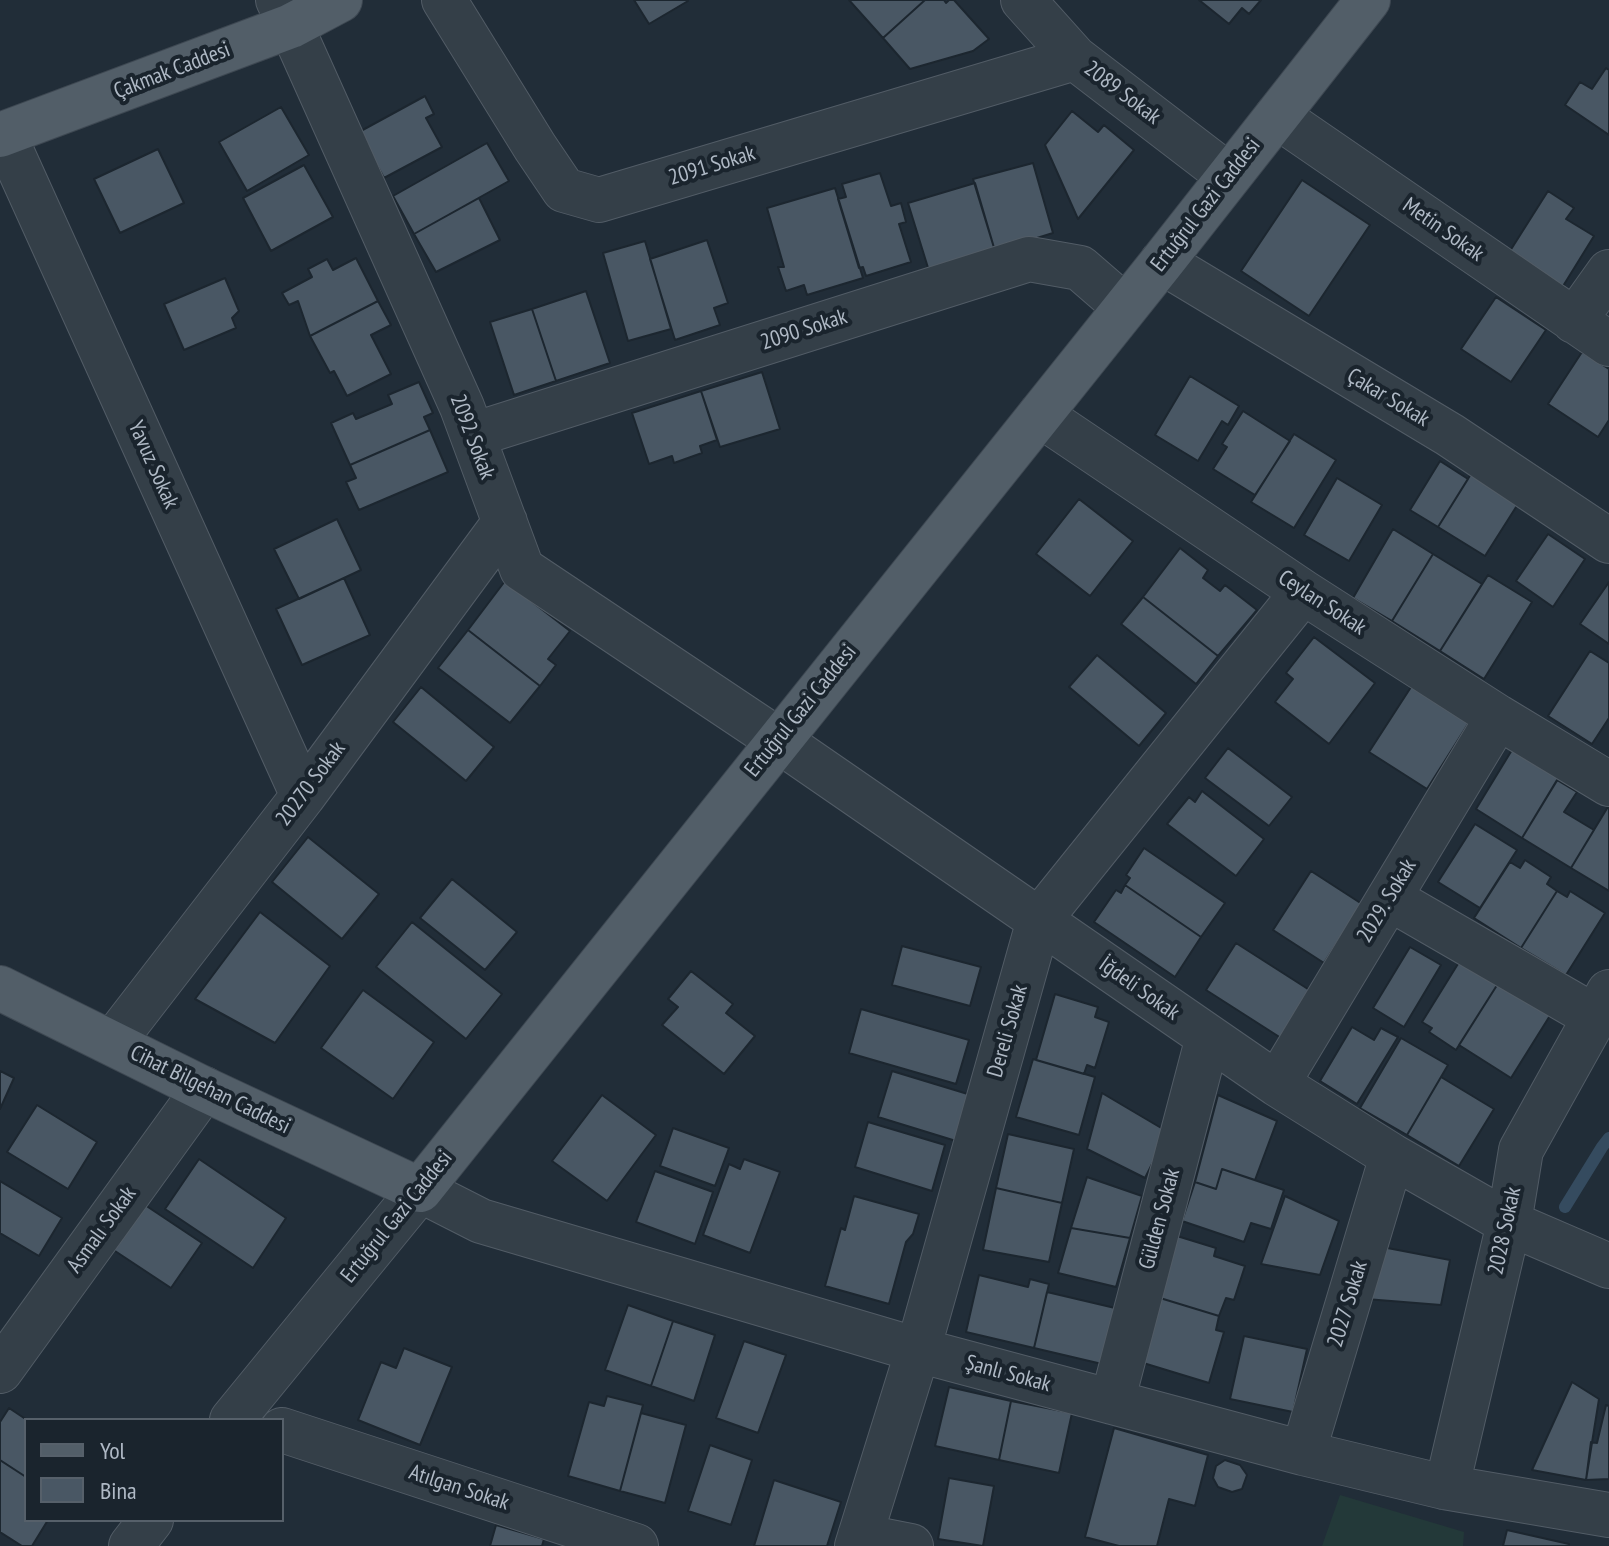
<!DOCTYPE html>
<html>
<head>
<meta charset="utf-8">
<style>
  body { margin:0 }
  #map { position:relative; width:1609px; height:1546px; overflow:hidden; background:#212d38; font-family:"PT Sans Narrow",sans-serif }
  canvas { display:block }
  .legend { position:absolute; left:24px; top:1418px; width:260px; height:104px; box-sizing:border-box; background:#1a242d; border:2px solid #56606a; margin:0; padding:10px 14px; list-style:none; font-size:24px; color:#afb9c5 }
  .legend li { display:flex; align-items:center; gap:16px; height:40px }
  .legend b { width:40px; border:2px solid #56606a }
</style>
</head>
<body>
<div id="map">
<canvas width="1609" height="1546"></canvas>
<ul class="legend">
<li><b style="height:10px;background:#525e68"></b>Yol</li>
<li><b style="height:22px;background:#495764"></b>Bina</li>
</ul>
</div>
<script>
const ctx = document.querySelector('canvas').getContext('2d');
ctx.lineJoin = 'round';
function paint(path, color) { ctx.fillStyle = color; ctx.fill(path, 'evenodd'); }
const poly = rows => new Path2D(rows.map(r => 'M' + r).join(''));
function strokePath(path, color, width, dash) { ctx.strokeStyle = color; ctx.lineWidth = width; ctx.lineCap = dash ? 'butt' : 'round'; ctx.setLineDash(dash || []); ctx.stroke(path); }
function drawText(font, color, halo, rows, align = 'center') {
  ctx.font = font + ' "PT Sans Narrow",sans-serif'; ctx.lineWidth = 8; ctx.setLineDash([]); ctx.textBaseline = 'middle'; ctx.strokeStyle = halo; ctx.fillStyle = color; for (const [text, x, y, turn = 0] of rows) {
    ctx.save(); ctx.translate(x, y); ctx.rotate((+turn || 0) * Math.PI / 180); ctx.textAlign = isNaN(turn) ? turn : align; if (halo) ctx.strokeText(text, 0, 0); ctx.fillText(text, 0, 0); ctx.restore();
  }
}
paint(poly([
  [1340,1495,1464,1532,1463,1546,1322,1546]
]), '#233939');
strokePath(poly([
  [1565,1207,1602,1147,1609,1138]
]), '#354b5f', 12);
const building = poly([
  [634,0,688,0,688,1,649,24,634,0],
  [849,0,925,0,883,38,849,0],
  [925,0,944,0,946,3,949,0,954,0,989,39,973,51,910,69,883,38,925,0],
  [1199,0,1261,0,1249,14,1242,8,1229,24,1199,0],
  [1606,68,1609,70,1609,135,1565,105,1580,82,1592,89,1606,68],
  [425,96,434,114,426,118,442,147,384,178,359,132,425,96],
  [281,107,309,155,247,191,219,142,281,107],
  [1072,111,1098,132,1104,125,1134,150,1078,219,1045,145,1072,111],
  [487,143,509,181,414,234,393,196,487,143],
  [158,149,184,203,120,233,94,179,158,149],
  [1033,163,1053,233,995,251,973,179,1033,163],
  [304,165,333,217,271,251,243,198,304,165],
  [880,173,891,206,901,203,906,222,899,224,911,262,866,276,863,267,859,268,838,199,846,197,842,184,880,173],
  [1302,180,1370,225,1309,316,1241,271,1302,180],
  [975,183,995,251,929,271,908,203,975,183],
  [835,188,863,278,807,295,804,285,786,291,778,267,784,267,767,208,835,188],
  [1548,191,1574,208,1566,219,1594,236,1560,291,1510,251,1548,191],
  [479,198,500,240,436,272,414,234,479,198],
  [707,240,728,303,714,308,720,325,675,340,650,259,707,240],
  [645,241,671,329,628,341,603,253,645,241],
  [356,258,378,301,310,336,298,301,289,305,282,293,312,277,308,269,327,259,333,270,356,258],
  [225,278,239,311,232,318,236,328,184,350,164,304,225,278],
  [586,291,610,363,556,381,532,309,586,291],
  [1496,297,1546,330,1511,382,1461,349,1496,297],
  [378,301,391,325,371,335,391,374,347,396,334,371,330,373,310,336,378,301],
  [532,309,556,381,514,395,490,322,532,309],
  [1582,352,1609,369,1609,420,1598,437,1548,404,1582,352],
  [762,372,780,429,720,447,701,391,762,372],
  [1190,376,1239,406,1228,425,1222,421,1198,461,1155,435,1190,376],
  [419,382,433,413,424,417,430,430,350,465,331,423,353,413,356,419,392,404,388,395,419,382],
  [701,391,717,440,700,446,702,453,674,463,672,456,649,464,632,413,701,391],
  [1243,411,1290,441,1255,495,1213,469,1227,447,1222,444,1243,411],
  [430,430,448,472,359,510,346,482,356,478,350,465,430,430],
  [1294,434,1336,460,1294,528,1251,502,1294,434],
  [1440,461,1468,479,1438,527,1410,510,1440,461],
  [1471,474,1518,504,1485,556,1438,527,1471,474],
  [1337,478,1382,505,1349,561,1304,535,1337,478],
  [1079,499,1133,541,1090,596,1036,554,1079,499],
  [337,519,361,570,299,599,274,549,337,519],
  [1393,529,1433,554,1392,621,1353,598,1393,529],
  [1548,534,1585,559,1553,607,1516,581,1548,534],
  [1180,548,1208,570,1203,578,1220,591,1225,585,1257,610,1218,656,1143,597,1180,548],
  [1433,554,1482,584,1440,651,1392,621,1433,554],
  [1488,575,1532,602,1484,679,1440,651,1488,575],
  [344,578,370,635,302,665,276,609,344,578],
  [505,581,570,631,548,659,556,665,540,686,468,630,505,581],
  [1609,582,1609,644,1580,624,1609,582],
  [1143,597,1218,656,1196,684,1121,624,1143,597],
  [468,630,540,686,510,723,438,668,468,630],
  [1314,637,1375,683,1329,744,1275,702,1293,679,1286,673,1314,637],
  [1590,651,1609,663,1609,718,1592,744,1548,716,1590,651],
  [1097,655,1166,713,1139,746,1069,687,1097,655],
  [1413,684,1470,721,1427,789,1369,752,1413,684],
  [421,687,494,747,466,781,393,722,421,687],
  [1515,745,1561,774,1522,838,1476,809,1515,745],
  [1228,748,1292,797,1269,826,1205,778,1228,748],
  [1557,780,1577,792,1564,812,1594,830,1571,868,1522,838,1557,780],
  [1202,791,1264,839,1236,876,1167,824,1189,797,1195,802,1202,791],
  [1609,805,1609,891,1571,868,1609,805],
  [1475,824,1517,850,1480,908,1438,882,1475,824],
  [308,837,379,894,342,939,272,882,308,837],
  [1144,848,1225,903,1201,937,1125,885,1130,878,1126,875,1144,848],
  [1525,860,1551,877,1547,884,1557,891,1521,948,1474,918,1510,862,1520,868,1525,860],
  [1311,871,1362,904,1324,963,1273,930,1311,871],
  [452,879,517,932,485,970,420,918,452,879],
  [1125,885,1201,937,1175,977,1094,922,1116,890,1121,893,1125,885],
  [1557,891,1567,897,1570,891,1605,913,1566,975,1521,948,1557,891],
  [260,912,330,966,275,1043,195,999,260,912],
  [412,922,502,994,466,1039,376,967,412,922],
  [1236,943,1311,991,1281,1038,1206,990,1236,943],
  [902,946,981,967,970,1006,892,985,902,946],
  [1410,947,1441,965,1404,1027,1373,1008,1410,947],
  [1461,959,1499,982,1456,1050,1429,1032,1432,1028,1422,1022,1461,959],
  [691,971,733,1004,726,1013,755,1036,724,1074,662,1025,678,1007,668,999,691,971],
  [1499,982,1551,1014,1511,1078,1459,1045,1499,982],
  [363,990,434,1042,393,1099,321,1048,363,990],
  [1055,994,1098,1007,1095,1017,1109,1022,1095,1068,1087,1065,1084,1074,1036,1060,1055,994],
  [861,1009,969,1040,956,1084,849,1053,861,1009],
  [1352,1027,1374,1040,1381,1028,1398,1037,1357,1104,1320,1081,1352,1027],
  [1401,1038,1448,1065,1407,1135,1360,1108,1401,1038],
  [1033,1059,1095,1077,1079,1135,1016,1117,1033,1059],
  [0,1071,14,1078,0,1109,0,1071],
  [892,1071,971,1095,956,1141,878,1117,892,1071],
  [1441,1077,1494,1109,1459,1166,1407,1135,1441,1077],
  [1102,1093,1168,1132,1145,1178,1087,1149,1102,1093],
  [602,1095,656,1135,607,1201,552,1161,602,1095],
  [1218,1095,1277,1121,1255,1180,1222,1169,1216,1189,1195,1182,1218,1095],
  [37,1105,97,1142,68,1189,7,1152,37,1105],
  [868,1122,945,1145,932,1191,855,1167,868,1122],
  [673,1128,729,1148,715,1186,660,1166,673,1128],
  [1008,1134,1074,1149,1062,1203,996,1188,1008,1134],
  [199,1159,286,1218,253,1268,165,1209,199,1159],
  [744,1159,780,1172,750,1253,703,1235,729,1164,740,1169,744,1159],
  [1222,1169,1284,1190,1271,1229,1251,1223,1244,1242,1182,1221,1195,1182,1216,1189,1222,1169],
  [655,1171,713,1192,695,1244,636,1222,655,1171],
  [1087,1177,1142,1196,1130,1238,1071,1228,1087,1177],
  [0,1181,62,1218,39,1256,0,1233,0,1181],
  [996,1188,1062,1203,1049,1262,983,1250,996,1188],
  [854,1196,919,1214,913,1234,906,1242,889,1304,825,1286,841,1228,845,1230,854,1196],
  [1285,1196,1339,1221,1320,1275,1261,1264,1285,1196],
  [142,1203,202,1243,171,1288,112,1249,142,1203],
  [1071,1228,1130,1238,1116,1287,1058,1273,1071,1228],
  [1177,1236,1216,1248,1214,1256,1245,1266,1234,1300,1226,1298,1219,1316,1160,1298,1177,1236],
  [1377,1246,1450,1260,1441,1305,1366,1299,1377,1246],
  [979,1275,1028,1287,1030,1279,1049,1284,1034,1348,966,1332,979,1275],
  [1047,1292,1115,1308,1102,1364,1034,1348,1047,1292],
  [1160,1298,1219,1316,1216,1330,1224,1332,1209,1383,1140,1362,1160,1298],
  [628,1305,673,1321,651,1386,605,1370,628,1305],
  [673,1321,715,1335,694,1401,651,1386,673,1321],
  [1244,1336,1307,1349,1293,1412,1230,1399,1244,1336],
  [744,1341,786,1355,758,1433,716,1418,744,1341],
  [404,1348,452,1367,420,1445,358,1420,381,1362,396,1368,404,1348],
  [1572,1382,1599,1399,1586,1480,1532,1470,1572,1382],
  [949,1387,1011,1401,999,1460,935,1446,949,1387],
  [607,1396,643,1405,620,1491,568,1476,589,1402,604,1406,607,1396],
  [1011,1401,1072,1413,1059,1473,999,1460,1011,1401],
  [1606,1405,1609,1406,1609,1479,1586,1480,1591,1442,1597,1443,1606,1405],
  [9,1408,27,1420,26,1477,0,1460,0,1422,9,1408],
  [641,1413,686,1425,665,1503,620,1491,641,1413],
  [1114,1428,1208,1455,1195,1506,1169,1499,1157,1546,1119,1546,1085,1537,1114,1428],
  [710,1445,752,1460,731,1525,688,1511,710,1445],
  [0,1460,26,1477,26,1520,48,1520,32,1546,22,1546,0,1532,0,1460],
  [1225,1460,1240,1465,1247,1475,1242,1489,1232,1492,1218,1487,1213,1478,1216,1466,1225,1460],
  [949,1478,994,1486,983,1546,938,1539,949,1478],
  [774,1480,841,1502,827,1546,754,1546,774,1480],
  [496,1525,544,1539,542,1546,490,1546,496,1525],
  [1507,1530,1569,1544,1569,1546,1503,1546,1507,1530]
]);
paint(building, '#495764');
strokePath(building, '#1c262f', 2);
const minor = poly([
  [278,0,291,26,462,407,522,569,778,740,1277,1084,1392,1156,1509,1223,1609,1266],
  [444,0,535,147,564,190,599,200,1075,58],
  [1023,0,1075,58,1229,176],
  [1277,116,1609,344],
  [4,135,303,796],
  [1162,262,1450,435,1609,541],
  [1574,321,1609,272],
  [1040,415,1303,592,1498,717,1609,784],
  [473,435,1029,259,1080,268,1125,307],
  [1389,898,1595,1017],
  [113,1042,303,796,505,522],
  [1277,1084,1498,717],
  [0,1371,204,1089],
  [1112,1402,1208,1037],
  [232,1420,420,1190,481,1221,918,1350,1303,1453,1444,1487,1609,1515],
  [282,1430,636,1546],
  [1303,1453,1392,1156],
  [1444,1487,1451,1469,1509,1223,1521,1150,1609,992],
  [860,1536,911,1546],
  [131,1546,151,1520],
  [857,1546,918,1350,1039,920,1303,592]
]);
const major = poly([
  [0,135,291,26,340,0],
  [0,988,204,1089,420,1190,1162,262,1368,0]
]);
strokePath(minor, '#525c66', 46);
strokePath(major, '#3e4852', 46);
strokePath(minor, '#343f48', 44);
strokePath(major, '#525e68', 44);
drawText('22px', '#afb9c5', '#1a242d', [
  ["Çakmak Caddesi",172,71,-21],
  ["2089 Sokak",1122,93,37],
  ["2091 Sokak",712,166,-17],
  ["Ertuğrul Gazi Caddesi",1206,205,-52],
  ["Metin Sokak",1443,230,35],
  ["2090 Sokak",804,330,-18],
  ["Çakar Sokak",1388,398,31],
  ["2092 Sokak",472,437,69],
  ["Yavuz Sokak",153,465,66],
  ["Ceylan Sokak",1322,603,33],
  ["Ertuğrul Gazi Caddesi",801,711,-51],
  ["20270 Sokak",311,784,-53],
  ["2029. Sokak",1387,901,-59],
  ["İğdeli Sokak",1139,989,35],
  ["Dereli Sokak",1008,1031,-74],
  ["Cihat Bilgehan Caddesi",210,1090,26],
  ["Ertuğrul Gazi Caddesi",397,1217,-51],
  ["Gülden Sokak",1160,1219,-75],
  ["Asmalı Sokak",102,1230,-54],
  ["2028 Sokak",1505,1231,-78],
  ["2027 Sokak",1348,1304,-73],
  ["Şanlı Sokak",1008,1374,15],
  ["Atılgan Sokak",459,1488,18]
]);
</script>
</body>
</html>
